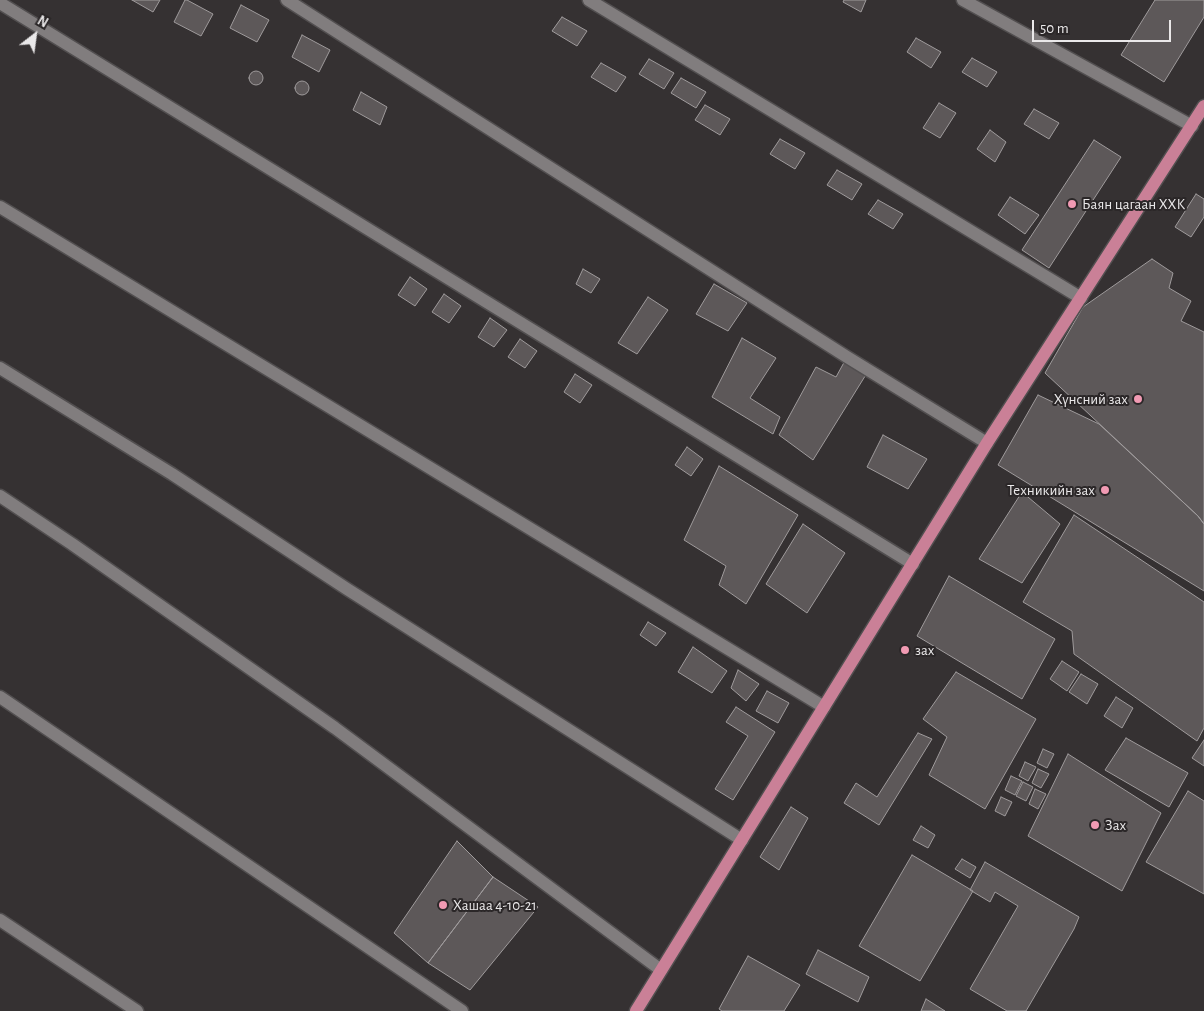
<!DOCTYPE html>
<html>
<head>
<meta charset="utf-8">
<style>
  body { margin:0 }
  #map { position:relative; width:1204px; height:1011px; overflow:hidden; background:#353132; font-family:"Alegreya Sans",sans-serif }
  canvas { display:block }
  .north { position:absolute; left:10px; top:10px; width:50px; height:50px; -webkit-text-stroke:4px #2b2728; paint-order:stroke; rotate:30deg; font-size:14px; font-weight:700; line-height:20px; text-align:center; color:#eae8e9 }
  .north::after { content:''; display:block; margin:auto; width:18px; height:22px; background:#eae8e9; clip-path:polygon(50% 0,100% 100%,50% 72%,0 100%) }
  .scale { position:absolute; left:1032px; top:20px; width:139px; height:22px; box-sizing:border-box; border:2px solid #eae8e9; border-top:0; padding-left:6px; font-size:15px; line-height:18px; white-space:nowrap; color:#eae8e9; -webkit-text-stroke:4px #2b2728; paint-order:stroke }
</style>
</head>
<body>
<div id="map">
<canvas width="1204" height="1011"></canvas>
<div class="north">N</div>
<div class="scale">50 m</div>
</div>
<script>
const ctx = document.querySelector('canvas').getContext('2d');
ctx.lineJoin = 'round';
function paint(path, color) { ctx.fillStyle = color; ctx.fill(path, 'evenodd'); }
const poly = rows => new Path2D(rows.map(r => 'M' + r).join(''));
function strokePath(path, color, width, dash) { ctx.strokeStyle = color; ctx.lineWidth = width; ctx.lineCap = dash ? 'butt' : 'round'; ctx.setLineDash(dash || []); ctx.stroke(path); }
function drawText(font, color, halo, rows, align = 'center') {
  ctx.font = font + ' "Alegreya Sans",sans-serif'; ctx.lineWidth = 4; ctx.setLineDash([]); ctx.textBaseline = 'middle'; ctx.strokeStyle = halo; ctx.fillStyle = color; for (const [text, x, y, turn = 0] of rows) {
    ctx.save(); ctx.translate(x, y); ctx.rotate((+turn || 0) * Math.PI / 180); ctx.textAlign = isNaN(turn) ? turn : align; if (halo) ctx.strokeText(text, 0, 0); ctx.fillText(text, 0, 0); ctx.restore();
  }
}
const building = poly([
  [132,0,160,0,153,12,132,0],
  [185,0,187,0,213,14,201,36,174,22,185,0],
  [844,0,866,0,861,12,843,2,844,0],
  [1155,0,1204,0,1204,17,1164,82,1121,55,1155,0],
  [241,5,269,20,257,42,230,28,241,5],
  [562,17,587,31,577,46,552,31,562,17],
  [302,35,330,50,319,72,292,57,302,35],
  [916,38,941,52,931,68,907,52,916,38],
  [972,58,997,72,987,87,962,72,972,58],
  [649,59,674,73,664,89,639,74,649,59],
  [601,63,626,77,616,92,591,77,601,63],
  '249 78a7 7 0 1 1 14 0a7 7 0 1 1-14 0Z',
  [681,78,706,92,696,108,671,93,681,78],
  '295 88a7 7 0 1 1 14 0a7 7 0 1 1-14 0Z',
  [361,92,387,107,380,125,353,110,361,92],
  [939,103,956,113,940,138,923,128,939,103],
  [705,105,730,119,720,135,695,120,705,105],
  [1034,109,1059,123,1049,139,1024,124,1034,109],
  [990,130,1006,142,995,162,977,149,990,130],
  [780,139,805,153,795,169,770,154,780,139],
  [1094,140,1121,157,1049,268,1022,250,1094,140],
  [837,170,862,184,852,200,827,185,837,170],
  [1196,194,1204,199,1204,217,1191,237,1175,227,1196,194],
  [1010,197,1039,215,1025,234,998,215,1010,197],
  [878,200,903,214,893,229,868,214,878,200],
  [1152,259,1173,273,1169,288,1191,301,1181,321,1204,332,1204,524,1198,516,1045,373,1083,307,1152,259],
  [583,269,600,279,591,293,576,284,583,269],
  [410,277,427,289,415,306,398,295,410,277],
  [714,284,747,303,728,331,696,314,714,284],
  [444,294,461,306,449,323,432,312,444,294],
  [648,297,668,310,637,354,618,343,648,297],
  [490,318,507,330,494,347,478,337,490,318],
  [742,338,776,358,750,398,780,417,773,434,712,397,742,338],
  [520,339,537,351,525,368,508,357,520,339],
  [847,357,867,373,813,460,779,435,816,367,836,377,847,357],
  [575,374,592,385,580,403,564,392,575,374],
  [1038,395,1099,424,1198,516,1204,524,1204,591,998,465,1038,395],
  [883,435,927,459,908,489,867,467,883,435],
  [687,447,703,459,691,476,675,465,687,447],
  [719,466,798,515,746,604,719,585,726,566,684,540,719,466],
  [1022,492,1060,524,1022,583,979,559,1022,492],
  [1074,515,1204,602,1204,728,1197,741,1074,654,1072,631,1023,602,1074,515],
  [803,524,845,553,807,613,766,584,803,524],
  [949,576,1055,639,1022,699,917,636,949,576],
  [648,622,666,633,656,646,640,635,648,622],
  [693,647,727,671,712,693,678,672,693,647],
  [1062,661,1079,672,1067,691,1050,679,1062,661],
  [738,670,759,684,746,701,731,688,738,670],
  [956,672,1036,719,985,809,929,775,947,737,923,719,956,672],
  [1081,674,1098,684,1087,704,1069,692,1081,674],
  [767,691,789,703,778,723,756,711,767,691],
  [1116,697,1133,708,1122,728,1104,716,1116,697],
  [736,707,775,732,733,800,715,789,748,736,726,722,736,707],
  [918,733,932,739,879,825,844,803,856,783,877,797,918,733],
  [1126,738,1188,773,1169,807,1105,770,1126,738],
  [1204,740,1204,766,1192,758,1204,740],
  [1043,749,1054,754,1047,768,1037,763,1043,749],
  [1068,754,1161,813,1122,891,1028,836,1068,754],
  [1025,762,1036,767,1028,781,1019,776,1025,762],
  [1038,769,1049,774,1041,788,1032,783,1038,769],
  [1011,776,1022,781,1015,795,1005,790,1011,776],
  [1023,782,1033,787,1026,801,1016,796,1023,782],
  [1035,789,1046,794,1038,809,1029,804,1035,789],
  [1188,791,1204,801,1204,894,1146,862,1188,791],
  [1001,797,1012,802,1005,816,995,811,1001,797],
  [791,807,808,818,779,870,760,857,791,807],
  [921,826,935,835,928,848,913,840,921,826],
  [457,841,493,877,428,963,394,933,457,841],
  [912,855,973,891,920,981,859,946,912,855],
  [962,859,976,867,970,878,955,869,962,859],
  [985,862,1079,917,1074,929,1026,1011,1007,1011,970,989,1018,906,995,892,990,902,970,890,985,862],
  [493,877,538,907,470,990,428,963,493,877],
  [818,950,869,977,858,1002,806,974,818,950],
  [748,956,800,985,784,1011,722,1011,719,1009,748,956],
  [926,999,945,1011,921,1011,926,999]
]);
paint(building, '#5d5859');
strokePath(building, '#9f9b9c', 1);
const minor = poly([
  [287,0,847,357,987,443],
  [589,0,1081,298],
  [963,0,1192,126],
  [0,3,913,564],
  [0,207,824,707],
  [0,368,172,474,347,589,742,840],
  [0,496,72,544,335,728,661,970],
  [0,697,462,1011],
  [0,920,137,1011]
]);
const major = poly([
  [636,1011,987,443,1204,106]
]);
strokePath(minor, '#524f50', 15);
strokePath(major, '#524f50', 15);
strokePath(minor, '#817d7e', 12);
strokePath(major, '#ca8097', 12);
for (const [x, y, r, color] of [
  [1072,204,5,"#f19ab3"],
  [1138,399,5,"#f19ab3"],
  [1105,490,5,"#f19ab3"],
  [905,650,5,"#f19ab3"],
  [1095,825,5,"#f19ab3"],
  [443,905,5,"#f19ab3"]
]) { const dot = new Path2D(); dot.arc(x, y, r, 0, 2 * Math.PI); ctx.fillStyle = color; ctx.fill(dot); strokePath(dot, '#2b2728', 2); }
drawText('15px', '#eae8e9', '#2b2728', [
  ["Баян цагаан ХХК",1082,204],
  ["Хүнсний зах",1128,399,"right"],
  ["Техникийн зах",1095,490,"right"],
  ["зах",915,650],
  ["Зах",1105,825],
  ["Хашаа 4-10-21",453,905]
], 'left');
</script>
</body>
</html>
